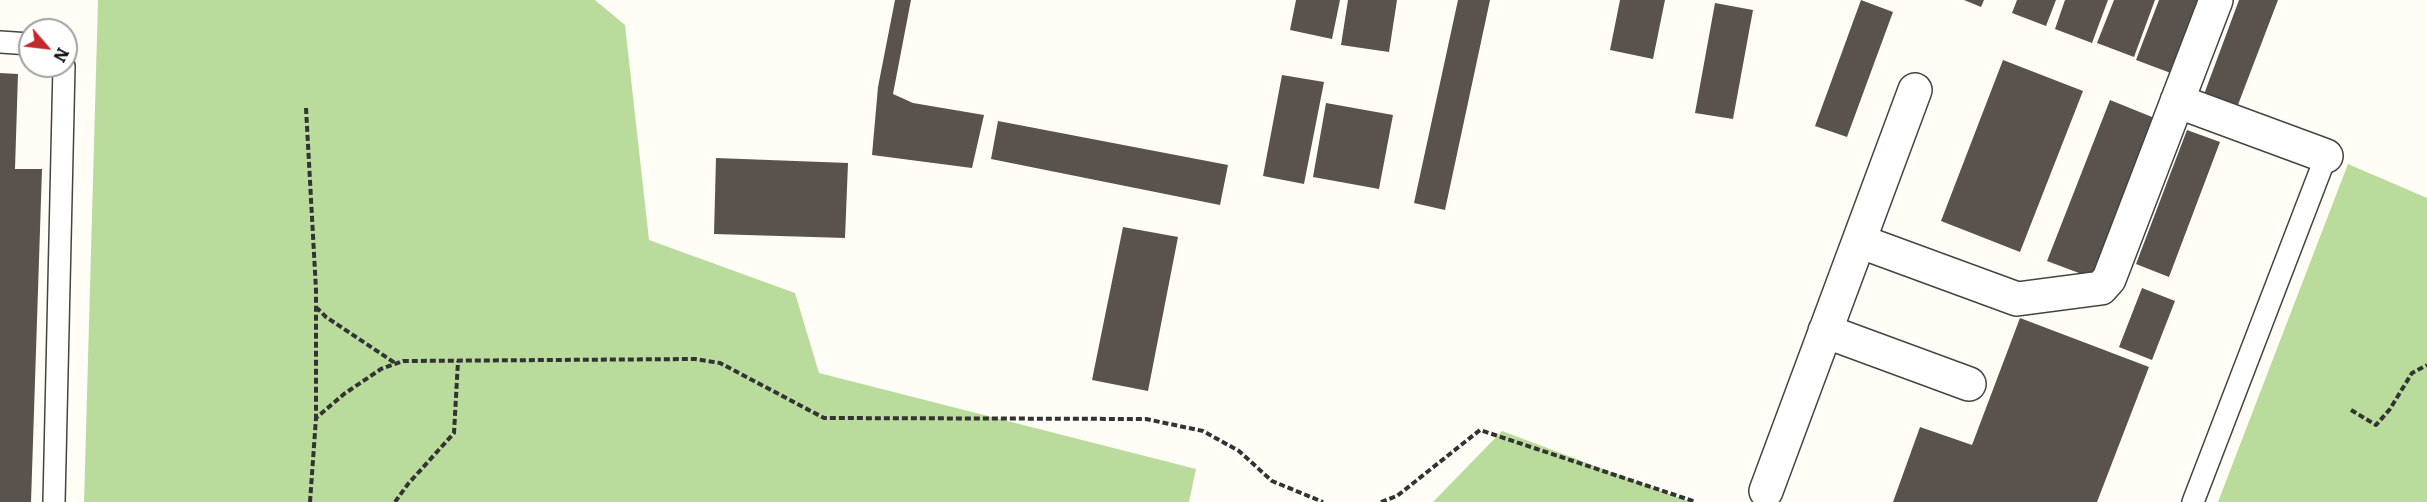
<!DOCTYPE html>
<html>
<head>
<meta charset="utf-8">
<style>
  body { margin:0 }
  #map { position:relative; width:2427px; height:502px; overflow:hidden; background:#fffdf5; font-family:Literata,serif }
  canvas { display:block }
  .north { position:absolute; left:18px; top:18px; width:60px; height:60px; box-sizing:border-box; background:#fff; border:2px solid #a0a0a0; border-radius:50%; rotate:118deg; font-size:16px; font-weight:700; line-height:24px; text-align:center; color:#111 }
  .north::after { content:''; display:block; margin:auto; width:21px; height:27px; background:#c4262e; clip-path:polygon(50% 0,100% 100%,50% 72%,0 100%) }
</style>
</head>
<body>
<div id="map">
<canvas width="2427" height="502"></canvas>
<div class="north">N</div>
</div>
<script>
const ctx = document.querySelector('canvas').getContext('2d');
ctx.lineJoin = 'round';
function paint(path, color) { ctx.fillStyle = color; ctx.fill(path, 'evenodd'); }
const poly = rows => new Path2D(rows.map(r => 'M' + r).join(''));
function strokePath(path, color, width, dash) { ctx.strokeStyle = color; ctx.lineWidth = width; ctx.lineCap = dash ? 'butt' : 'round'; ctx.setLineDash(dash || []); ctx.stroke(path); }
paint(poly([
  [98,0,595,0,625,25,649,240,795,293,819,373,1196,469,1189,502,84,502],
  [2348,164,2427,198,2427,502,2218,502],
  [1502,431,1691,502,1433,502]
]), '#b9dc9c');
paint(poly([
  [895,0,911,0,893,94,913,103,984,115,972,168,872,155,878,87],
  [1296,0,1340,0,1332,39,1290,30],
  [1348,0,1397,0,1389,52,1341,45],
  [1458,0,1490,0,1445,210,1414,203],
  [1620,0,1665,0,1653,59,1610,50],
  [1861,0,1893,12,1847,137,1815,126],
  [1964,0,1984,0,1981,7],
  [2017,0,2056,0,2046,26,2012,13],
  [2065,0,2108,0,2092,43,2055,29],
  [2114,0,2155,0,2134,57,2097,43],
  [2159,0,2204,0,2176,75,2136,60],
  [2239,0,2278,0,2236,110,2203,97],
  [1715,3,1753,10,1733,119,1695,113],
  [2003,60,2083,91,2020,252,1941,221],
  [0,73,18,74,15,169,42,169,31,502,0,502],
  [1282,75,1324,82,1304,184,1263,176],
  [2110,100,2157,119,2095,279,2047,261],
  [1326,103,1393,115,1379,189,1313,177],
  [998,121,1228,165,1220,205,991,159],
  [2187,130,2220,142,2169,277,2136,264],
  [716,158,848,163,845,238,714,234],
  [1123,227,1178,237,1148,391,1092,380],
  [2142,288,2175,301,2152,360,2119,347],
  [2020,318,2149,367,2097,502,1893,502,1920,427,1972,445]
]), '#5a524d');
const lane = poly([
  [0,42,30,44],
  [54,502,64,66],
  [2193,502,2326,156]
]);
const street = poly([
  [2177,101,2326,156],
  [1859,241,2017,299,2101,288,2109,279,2216,0],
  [1825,331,1969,384],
  [1766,491,1915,90]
]);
strokePath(lane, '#444', 24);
strokePath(street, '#444', 36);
strokePath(poly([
  [306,108,316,290,316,417],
  [316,307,326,317,395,363],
  [2351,410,2376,425,2390,409,2412,373,2427,365],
  [310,502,316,418,344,394,381,369,403,361,695,359,720,363,824,418,1146,419,1203,431,1239,451,1272,481,1323,502],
  [395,502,408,484,454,433,458,361],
  [1381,502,1397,496,1480,430,1696,502]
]), '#333', 4, [6, 3]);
strokePath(lane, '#fff', 21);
strokePath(street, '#fff', 33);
</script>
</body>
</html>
